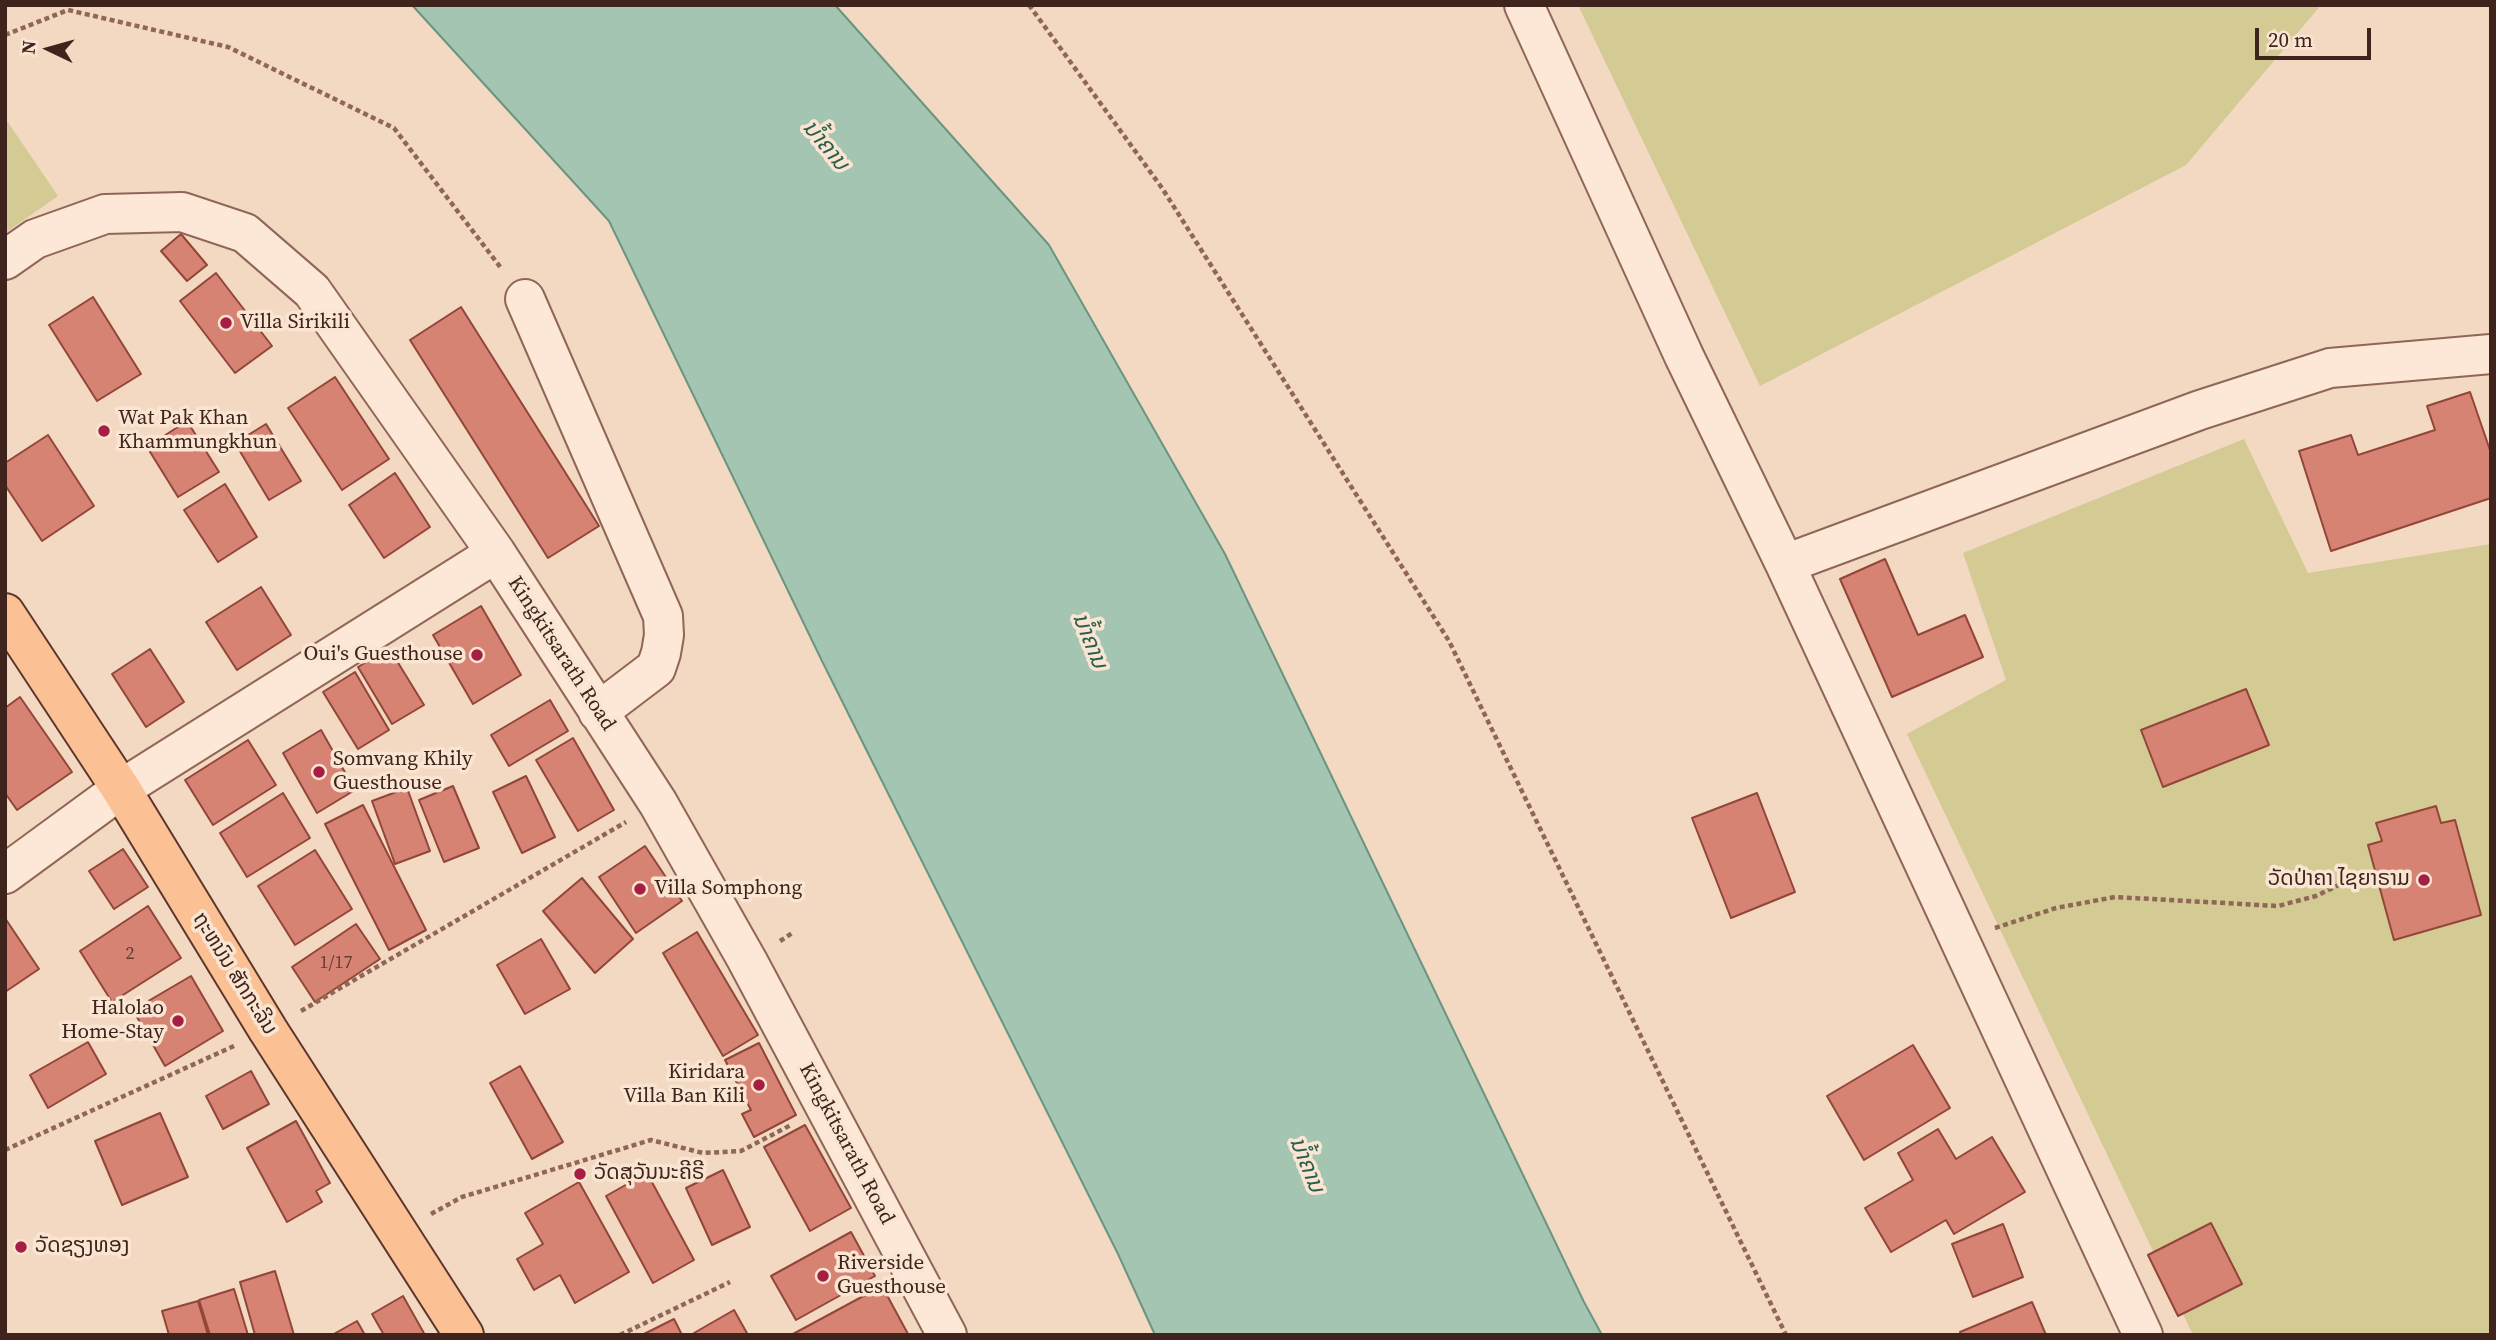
<!DOCTYPE html>
<html>
<head>
<meta charset="utf-8">
<style>
  body { margin:0 }
  #map { position:relative; width:2496px; height:1340px; overflow:hidden; background:#f3d8c2; font-family:"Source Serif 4",serif }
  canvas { display:block }
  .frame { position:absolute; inset:0; border:7px solid #3e241c; pointer-events:none }
  .north { position:absolute; left:14px; top:14px; width:70px; height:70px; -webkit-text-stroke:5px #fae4d2; paint-order:stroke; rotate:275deg; font-size:19px; font-weight:700; line-height:28px; text-align:center; color:#3e241c }
  .north::after { content:''; display:block; margin:auto; width:24px; height:32px; background:#3e241c; clip-path:polygon(50% 0,100% 100%,50% 72%,0 100%) }
  .scale { position:absolute; left:2255px; top:28px; width:116px; height:32px; box-sizing:border-box; border:4px solid #3e241c; border-top:0; padding-left:9px; font-size:21px; line-height:24px; white-space:nowrap; color:#3e241c; -webkit-text-stroke:5px #fae4d2; paint-order:stroke }
</style>
</head>
<body>
<div id="map">
<canvas width="2496" height="1340"></canvas>
<div class="frame"></div>
<div class="north">N</div>
<div class="scale">20 m</div>
</div>
<script>
const ctx = document.querySelector('canvas').getContext('2d');
ctx.lineJoin = 'round';
function paint(path, color) { ctx.fillStyle = color; ctx.fill(path, 'evenodd'); }
const poly = rows => new Path2D(rows.map(r => 'M' + r).join(''));
function strokePath(path, color, width, dash) { ctx.strokeStyle = color; ctx.lineWidth = width; ctx.lineCap = dash ? 'butt' : 'round'; ctx.setLineDash(dash || []); ctx.stroke(path); }
function drawText(font, color, halo, rows, align = 'center') {
  ctx.font = font + ' "Source Serif 4","Noto Sans Lao",serif'; ctx.lineWidth = 7; ctx.setLineDash([]); ctx.textBaseline = 'middle'; ctx.strokeStyle = halo; ctx.fillStyle = color; for (const [text, x, y, turn = 0] of rows) {
    ctx.save(); ctx.translate(x, y); ctx.rotate((+turn || 0) * Math.PI / 180); ctx.textAlign = isNaN(turn) ? turn : align; if (halo) ctx.strokeText(text, 0, 0); ctx.fillText(text, 0, 0); ctx.restore();
  }
}
paint(poly([
  [1578,5,2321,5,2186,165,1760,386],
  [5,118,58,196,5,233],
  [2244,439,2308,573,2491,544,2491,1335,2193,1335,1907,734,2006,680,1963,553]
]), '#d3ca94');
const water = poly([
  [412,5,835,5,1049,245,1225,554,1584,1302,1602,1335,1155,1335,1118,1254,822,661,609,221,412,5]
]);
paint(water, '#a5c5b3');
strokePath(water, '#6a957f', 2);
const building = poly([
  [181,234,207,265,187,281,161,251,181,234],
  [216,273,272,346,235,373,180,301,216,273],
  [93,297,141,374,97,401,49,325,93,297],
  [461,307,599,526,548,558,410,340,461,307],
  [335,377,389,459,342,490,288,408,335,377],
  [2470,392,2491,453,2491,498,2331,551,2299,451,2351,435,2358,455,2435,430,2427,406,2470,392],
  [187,421,219,472,178,497,147,447,187,421],
  [266,424,301,481,269,500,235,443,266,424],
  [48,435,94,506,42,541,5,485,5,463,48,435],
  [395,473,430,527,384,558,349,505,395,473],
  [225,484,257,537,218,562,184,510,225,484],
  [1885,559,1918,635,1965,615,1983,657,1892,697,1840,579,1885,559],
  [261,587,291,635,237,670,206,622,261,587],
  [481,606,521,675,473,704,433,635,481,606],
  [389,648,424,705,392,724,358,667,389,648],
  [150,649,184,702,146,727,112,674,150,649],
  [355,672,389,730,358,749,323,692,355,672],
  [2246,689,2269,745,2163,787,2141,730,2246,689],
  [20,697,72,772,17,810,5,793,5,708,20,697],
  [550,700,568,731,509,766,491,735,550,700],
  [321,730,355,790,317,813,283,753,321,730],
  [573,738,614,810,578,831,536,760,573,738],
  [248,740,276,785,213,825,185,780,248,740],
  [526,776,555,837,522,853,493,792,526,776],
  [453,786,479,848,444,862,419,800,453,786],
  [407,788,430,851,395,864,372,801,407,788],
  [283,793,310,838,247,877,220,833,283,793],
  [1757,793,1795,892,1731,918,1692,818,1757,793],
  [363,805,426,930,389,950,325,824,363,805],
  [2436,806,2441,823,2455,820,2481,915,2394,940,2368,845,2382,841,2376,823,2436,806],
  [645,846,682,901,636,933,599,877,645,846],
  [123,849,148,887,114,909,89,871,123,849],
  [315,850,352,909,295,945,258,886,315,850],
  [582,878,633,939,595,973,543,911,582,878],
  [148,906,181,958,112,1002,80,951,148,906],
  [5,918,39,969,5,992,5,918],
  [356,924,380,959,315,1002,292,967,356,924],
  [697,932,758,1035,723,1056,663,953,697,932],
  [541,939,570,989,525,1014,497,965,541,939],
  [191,976,223,1031,165,1066,133,1010,191,976],
  [88,1042,106,1074,48,1108,30,1075,88,1042],
  [759,1043,796,1115,754,1137,742,1114,751,1110,725,1060,759,1043],
  [1913,1045,1950,1108,1864,1160,1827,1096,1913,1045],
  [520,1066,563,1142,532,1159,490,1083,520,1066],
  [251,1071,269,1104,223,1129,206,1096,251,1071],
  [160,1113,188,1177,122,1205,95,1141,160,1113],
  [296,1121,330,1183,316,1191,322,1202,287,1222,247,1148,296,1121],
  [805,1125,851,1208,810,1231,764,1147,805,1125],
  [1938,1129,1956,1159,1992,1137,2025,1192,1954,1234,1946,1220,1891,1252,1865,1208,1913,1180,1898,1153,1938,1129],
  [723,1170,750,1227,712,1245,686,1188,723,1170],
  [647,1173,694,1260,653,1283,606,1196,647,1173],
  [579,1182,629,1272,575,1303,560,1275,534,1290,517,1259,543,1244,525,1213,579,1182],
  [2211,1223,2242,1284,2178,1316,2148,1255,2211,1223],
  [2003,1224,2023,1277,1973,1297,1952,1244,2003,1224],
  [851,1232,875,1276,796,1320,771,1276,851,1232],
  [275,1271,294,1335,255,1335,240,1282,275,1271],
  [882,1286,908,1334,794,1335,793,1334,882,1286],
  [234,1289,248,1335,210,1335,199,1300,234,1289],
  [403,1296,425,1335,384,1335,372,1314,403,1296],
  [198,1301,208,1335,169,1335,162,1311,198,1301],
  [2032,1302,2046,1335,1961,1335,1960,1332,2032,1302],
  [734,1310,748,1335,695,1335,694,1333,734,1310],
  [674,1319,682,1335,642,1335,674,1319],
  [357,1321,365,1335,332,1335,357,1321]
]);
paint(building, '#d68373');
strokePath(building, '#924639', 2);
const minor = poly([
  [1524,5,1684,356,1785,564,2143,1335],
  [5,260,35,239,105,214,182,212,245,233,312,291,496,553,658,803,747,960,947,1335],
  [525,299,663,616,664,635,661,653,656,668,598,712],
  [1785,564,2200,410,2330,368,2491,354],
  [5,874,121,789,496,553]
]);
const major = poly([
  [5,613,121,789,268,1030,464,1335]
]);
strokePath(minor, '#906656', 42);
strokePath(major, '#5d362b', 42);
strokePath(poly([
  [1029,5,1162,188,1449,641,1786,1335],
  [5,35,68,10,228,47,394,128,501,268],
  [1995,928,2056,908,2115,897,2278,906,2316,896,2341,884],
  [780,941,794,932],
  [301,1011,626,822],
  [5,1150,234,1046],
  [431,1214,462,1197,651,1140,703,1153,741,1151,791,1125],
  [620,1335,730,1282]
]), '#906656', 4.5, [5, 3.5]);
strokePath(minor, '#fde7d6', 38);
strokePath(major, '#fbc195', 38);
for (const [x, y, r, color] of [
  [226,323,7,"#a61e42"],
  [104,431,7,"#a61e42"],
  [477,655,7,"#a61e42"],
  [319,772,7,"#a61e42"],
  [2424,880,7,"#a61e42"],
  [640,889,7,"#a61e42"],
  [178,1021,7,"#a61e42"],
  [759,1085,7,"#a61e42"],
  [580,1174,7,"#a61e42"],
  [21,1247,7,"#a61e42"],
  [823,1276,7,"#a61e42"]
]) { const dot = new Path2D(); dot.arc(x, y, r, 0, 2 * Math.PI); ctx.fillStyle = color; ctx.fill(dot); strokePath(dot, '#fae4d2', 2.5); }
drawText('18px', '#643c32', null, [
  ["2",130,954],
  ["1/17",336,963]
]);
drawText('21px', '#3e241c', '#fae4d2', [
  ["Villa Sirikili",240,323],
  ["Wat Pak Khan",118,419],
  ["Khammungkhun",118,443],
  ["Oui's Guesthouse",463,655,"right"],
  ["Somvang Khily",333,760],
  ["Guesthouse",333,784],
  ["ວັດປ່າຄາ ໄຊຍາຣາມ",2410,880,"right"],
  ["Villa Somphong",654,889],
  ["Halolao",164,1009,"right"],
  ["Home-Stay",164,1033,"right"],
  ["Kiridara",745,1073,"right"],
  ["Villa Ban Kili",745,1097,"right"],
  ["ວັດສຸວັນນະຄີຣີ",594,1174],
  ["ວັດຊຽງທອງ",35,1247],
  ["Riverside",837,1264],
  ["Guesthouse",837,1288]
], 'left');
drawText('21px', '#3e241c', '#fae4d2', [
  ["Kingkitsarath Road",561,654,57],
  ["ຖະຫນົນ ສັກກະລິນ",234,974,58],
  ["Kingkitsarath Road",846,1144,62]
]);
drawText('italic 23px', '#2a5f4e', '#fae4d2', [
  ["ນ້ຳຄານ",825,146,50],
  ["ນ້ຳຄານ",1089,641,68],
  ["ນ້ຳຄານ",1306,1165,68]
]);
</script>
</body>
</html>
